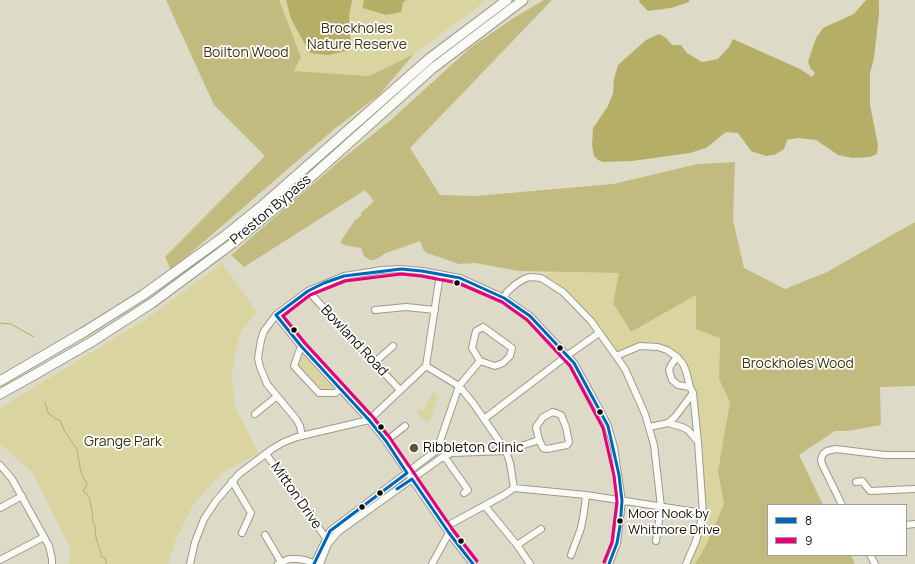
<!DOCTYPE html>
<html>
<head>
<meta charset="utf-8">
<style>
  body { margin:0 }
  #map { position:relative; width:915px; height:564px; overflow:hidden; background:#dddbc7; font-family:Manrope,sans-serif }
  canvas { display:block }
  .legend { position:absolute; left:767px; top:504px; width:140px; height:52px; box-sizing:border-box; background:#fff; border:1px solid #9f9f9b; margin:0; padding:5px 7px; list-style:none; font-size:12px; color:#0f0e04 }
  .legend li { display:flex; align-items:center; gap:8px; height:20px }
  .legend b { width:20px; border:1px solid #9f9f9b }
</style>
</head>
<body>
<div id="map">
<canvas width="915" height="564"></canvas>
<ul class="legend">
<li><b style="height:5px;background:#0065bd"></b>8</li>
<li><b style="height:5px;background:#e5007d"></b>9</li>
</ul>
</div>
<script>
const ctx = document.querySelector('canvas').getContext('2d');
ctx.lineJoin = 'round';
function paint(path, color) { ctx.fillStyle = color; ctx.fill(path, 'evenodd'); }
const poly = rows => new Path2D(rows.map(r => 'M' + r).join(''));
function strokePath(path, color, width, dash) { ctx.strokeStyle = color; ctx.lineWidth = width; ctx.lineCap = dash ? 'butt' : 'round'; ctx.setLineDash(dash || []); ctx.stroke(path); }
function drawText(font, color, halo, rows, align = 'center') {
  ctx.font = font + ' Manrope,sans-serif'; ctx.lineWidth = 3.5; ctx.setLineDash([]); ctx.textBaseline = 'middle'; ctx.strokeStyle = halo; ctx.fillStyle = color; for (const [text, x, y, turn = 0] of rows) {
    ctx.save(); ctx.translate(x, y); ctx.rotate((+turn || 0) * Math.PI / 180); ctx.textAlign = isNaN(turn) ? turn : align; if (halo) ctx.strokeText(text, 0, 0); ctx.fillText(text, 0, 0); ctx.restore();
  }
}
paint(poly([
  [279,0,487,0,414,54,369,76,294,71,301,57],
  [222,263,257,312,242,330,237,344,232,374,235,407,259,453,222,473,193,505,175,541,168,564,69,564,71,550,32,472,0,444,0,408,148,318],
  [553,272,620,273,613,303,631,332,696,295,696,329,720,338,719,379,730,402,718,471,724,504,707,543,695,564,690,564,698,543,703,488,685,370,679,356,650,342,617,351,591,315,555,281,542,276],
  [300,351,335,390,335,391,322,393,297,365],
  [433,392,438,396,430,421,428,420,427,424,417,413,419,409,423,411]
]), '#dad5a0');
paint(poly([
  [166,0,279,0,301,57,294,71,369,76,414,54,379,95,333,130,171,270,165,257,265,156,214,105],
  [544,0,552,0,410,148,440,195,475,196,613,184,698,164,735,162,733,220,744,268,785,289,827,272,915,222,915,386,880,387,881,425,848,431,835,431,799,455,823,505,768,505,768,555,851,555,855,564,695,564,707,543,724,504,718,471,730,402,719,379,720,338,696,329,696,295,631,332,613,303,619,273,519,271,475,263,459,264,427,253,423,249,420,241,386,253,375,260,370,260,364,256,361,248,344,245,341,243,341,241,355,220,361,216,361,213,374,201,365,190,244,267,231,255,342,159,391,120,470,48,512,19]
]), '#c2bb80');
paint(poly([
  [286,0,352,0,349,16,351,50,328,55,311,53,307,48,291,19],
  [364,0,407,0,403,2,401,12,386,15,363,8,362,11],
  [639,0,689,0,689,2,671,8,648,11,640,3],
  [866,0,879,0,879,13,874,58,870,73,870,105,878,145,877,154,870,157,852,158,838,155,816,140,798,138,787,140,784,149,774,155,766,156,751,151,738,133,726,132,706,148,690,153,632,161,603,162,598,160,594,156,592,145,593,128,608,106,613,93,614,79,618,65,646,40,659,34,666,38,672,45,681,45,687,53,702,62,718,59,729,47,733,39,800,69,812,77,815,73,811,69,808,62,816,38,823,28,854,14]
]), '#b5ae66');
strokePath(poly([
  [0,323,11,324,34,337],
  [45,402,48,413,56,419,60,420,65,432,77,449,81,473,83,476,84,480,87,482,86,486,83,491,87,494,89,497,93,515,92,519,96,530,95,534,102,557,105,558,106,561,106,564]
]), '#b5ae66', 1);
const minor = poly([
  [308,291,400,390],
  [504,298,507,292,516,284,524,279,530,277,541,278,563,292,591,321,616,356,625,369,645,414,654,445,661,507,656,541],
  [375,310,406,307,435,310],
  [276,315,301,346,369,420,386,441,449,533,473,564],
  [483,327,512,348,510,356,503,363,495,366,480,361,472,348,476,331,483,327],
  [301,346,294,366,319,393,335,393,341,389],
  [616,356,640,346,658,347,667,350,677,357,683,364,686,371,690,387,693,393,698,442,703,513,696,541,686,564],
  [677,357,671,365,669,370,672,380,678,385,690,387],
  [374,363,393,346],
  [426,366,459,386,473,403,506,451,510,463,514,488],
  [553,412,561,415,566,427,569,442,567,445,547,449,543,448,539,440,536,427,543,417,553,412],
  [255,414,276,397],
  [484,419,568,355,599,333],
  [668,423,682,427,688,430,698,442],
  [649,427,668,423,675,417,693,393],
  [302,436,300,426,296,419,267,384,260,367,258,358,261,340,264,331,276,315,308,291,344,276,382,270,401,269,422,271,460,278,504,298,530,316,574,363,602,414,608,426,614,447,622,501,617,543,609,564],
  [386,441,405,426],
  [266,454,326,538,328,539],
  [444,456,468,490,464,493],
  [0,465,12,479,49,546,52,559,52,564],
  [232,481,251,513,242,533],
  [856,482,862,481,870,491,915,489],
  [842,505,822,464,821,459,823,454,827,451,836,449,885,455,915,455],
  [485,506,517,545,530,564],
  [0,508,22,496],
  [906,525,915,524],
  [445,527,504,495,514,488,586,495,703,513],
  [265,535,281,562],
  [517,545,541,529],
  [571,555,581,528,584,512,586,495],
  [870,555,875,564],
  [0,560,44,537],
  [190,564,195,542,204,519,216,501,239,474,272,449,284,442,297,437,369,420,426,366,440,274],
  [278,564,289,559,297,559,305,560,316,564],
  [314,564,330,531,437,450,459,386,480,361],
  [320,564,328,544,338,532,444,456,452,453,506,451,539,440],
  [432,564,449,533]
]);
const highway = poly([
  [0,381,84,332,143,295,222,238,263,205,430,58,507,0],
  [0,394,34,375,93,341,152,303,233,243,291,195,433,68,523,0]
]);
strokePath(minor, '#9c9b8b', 8);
strokePath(highway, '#9c9b8b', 11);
strokePath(minor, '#fafaf7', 6);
strokePath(highway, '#fafaf7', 9);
strokePath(poly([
  [397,489,412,479,449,533,473,564],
  [314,564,330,531,407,473,386,441,369,420,301,346,276,315,308,291,324,283,344,276,401,269,422,271,460,278,504,298,530,316,574,363,608,426,619,475,622,501,620,526,617,543,609,564]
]), '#0065bd', 3);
strokePath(poly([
  [477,561,453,530,390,438,373,417,305,343,283,316,310,295,345,281,401,274,421,276,458,283,502,302,527,320,570,366,603,428,614,476,617,501,612,542,604,562]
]), '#e5007d', 3);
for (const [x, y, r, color] of [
  [457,283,3.5,"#0f0e04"],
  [294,330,3.5,"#0f0e04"],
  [560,348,3.5,"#0f0e04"],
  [600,412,3.5,"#0f0e04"],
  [381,427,3.5,"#0f0e04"],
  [414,448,5,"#575648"],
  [380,493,3.5,"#0f0e04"],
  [362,507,3.5,"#0f0e04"],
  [620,521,3.5,"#0f0e04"],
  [461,541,3.5,"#0f0e04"]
]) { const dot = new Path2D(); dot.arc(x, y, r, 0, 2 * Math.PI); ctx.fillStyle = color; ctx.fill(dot); strokePath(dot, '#fff', 1.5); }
drawText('13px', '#0f0e04', '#fff', [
  ["Moor Nook by",628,514],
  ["Whitmore Drive",628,530]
], 'left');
drawText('14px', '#3a350d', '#fff', [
  ["Brockholes",357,29],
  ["Nature Reserve",357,45],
  ["Boilton Wood",246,53],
  ["Brockholes Wood",798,364],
  ["Grange Park",123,442]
]);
drawText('14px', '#0f0e04', '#fff', [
  ["Preston Bypass",271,210,-40],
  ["Bowland Road",354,341,47],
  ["Mitton Drive",296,496,55]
]);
drawText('14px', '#0f0e04', '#fff', [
  ["Ribbleton Clinic",423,448]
], 'left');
</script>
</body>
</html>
